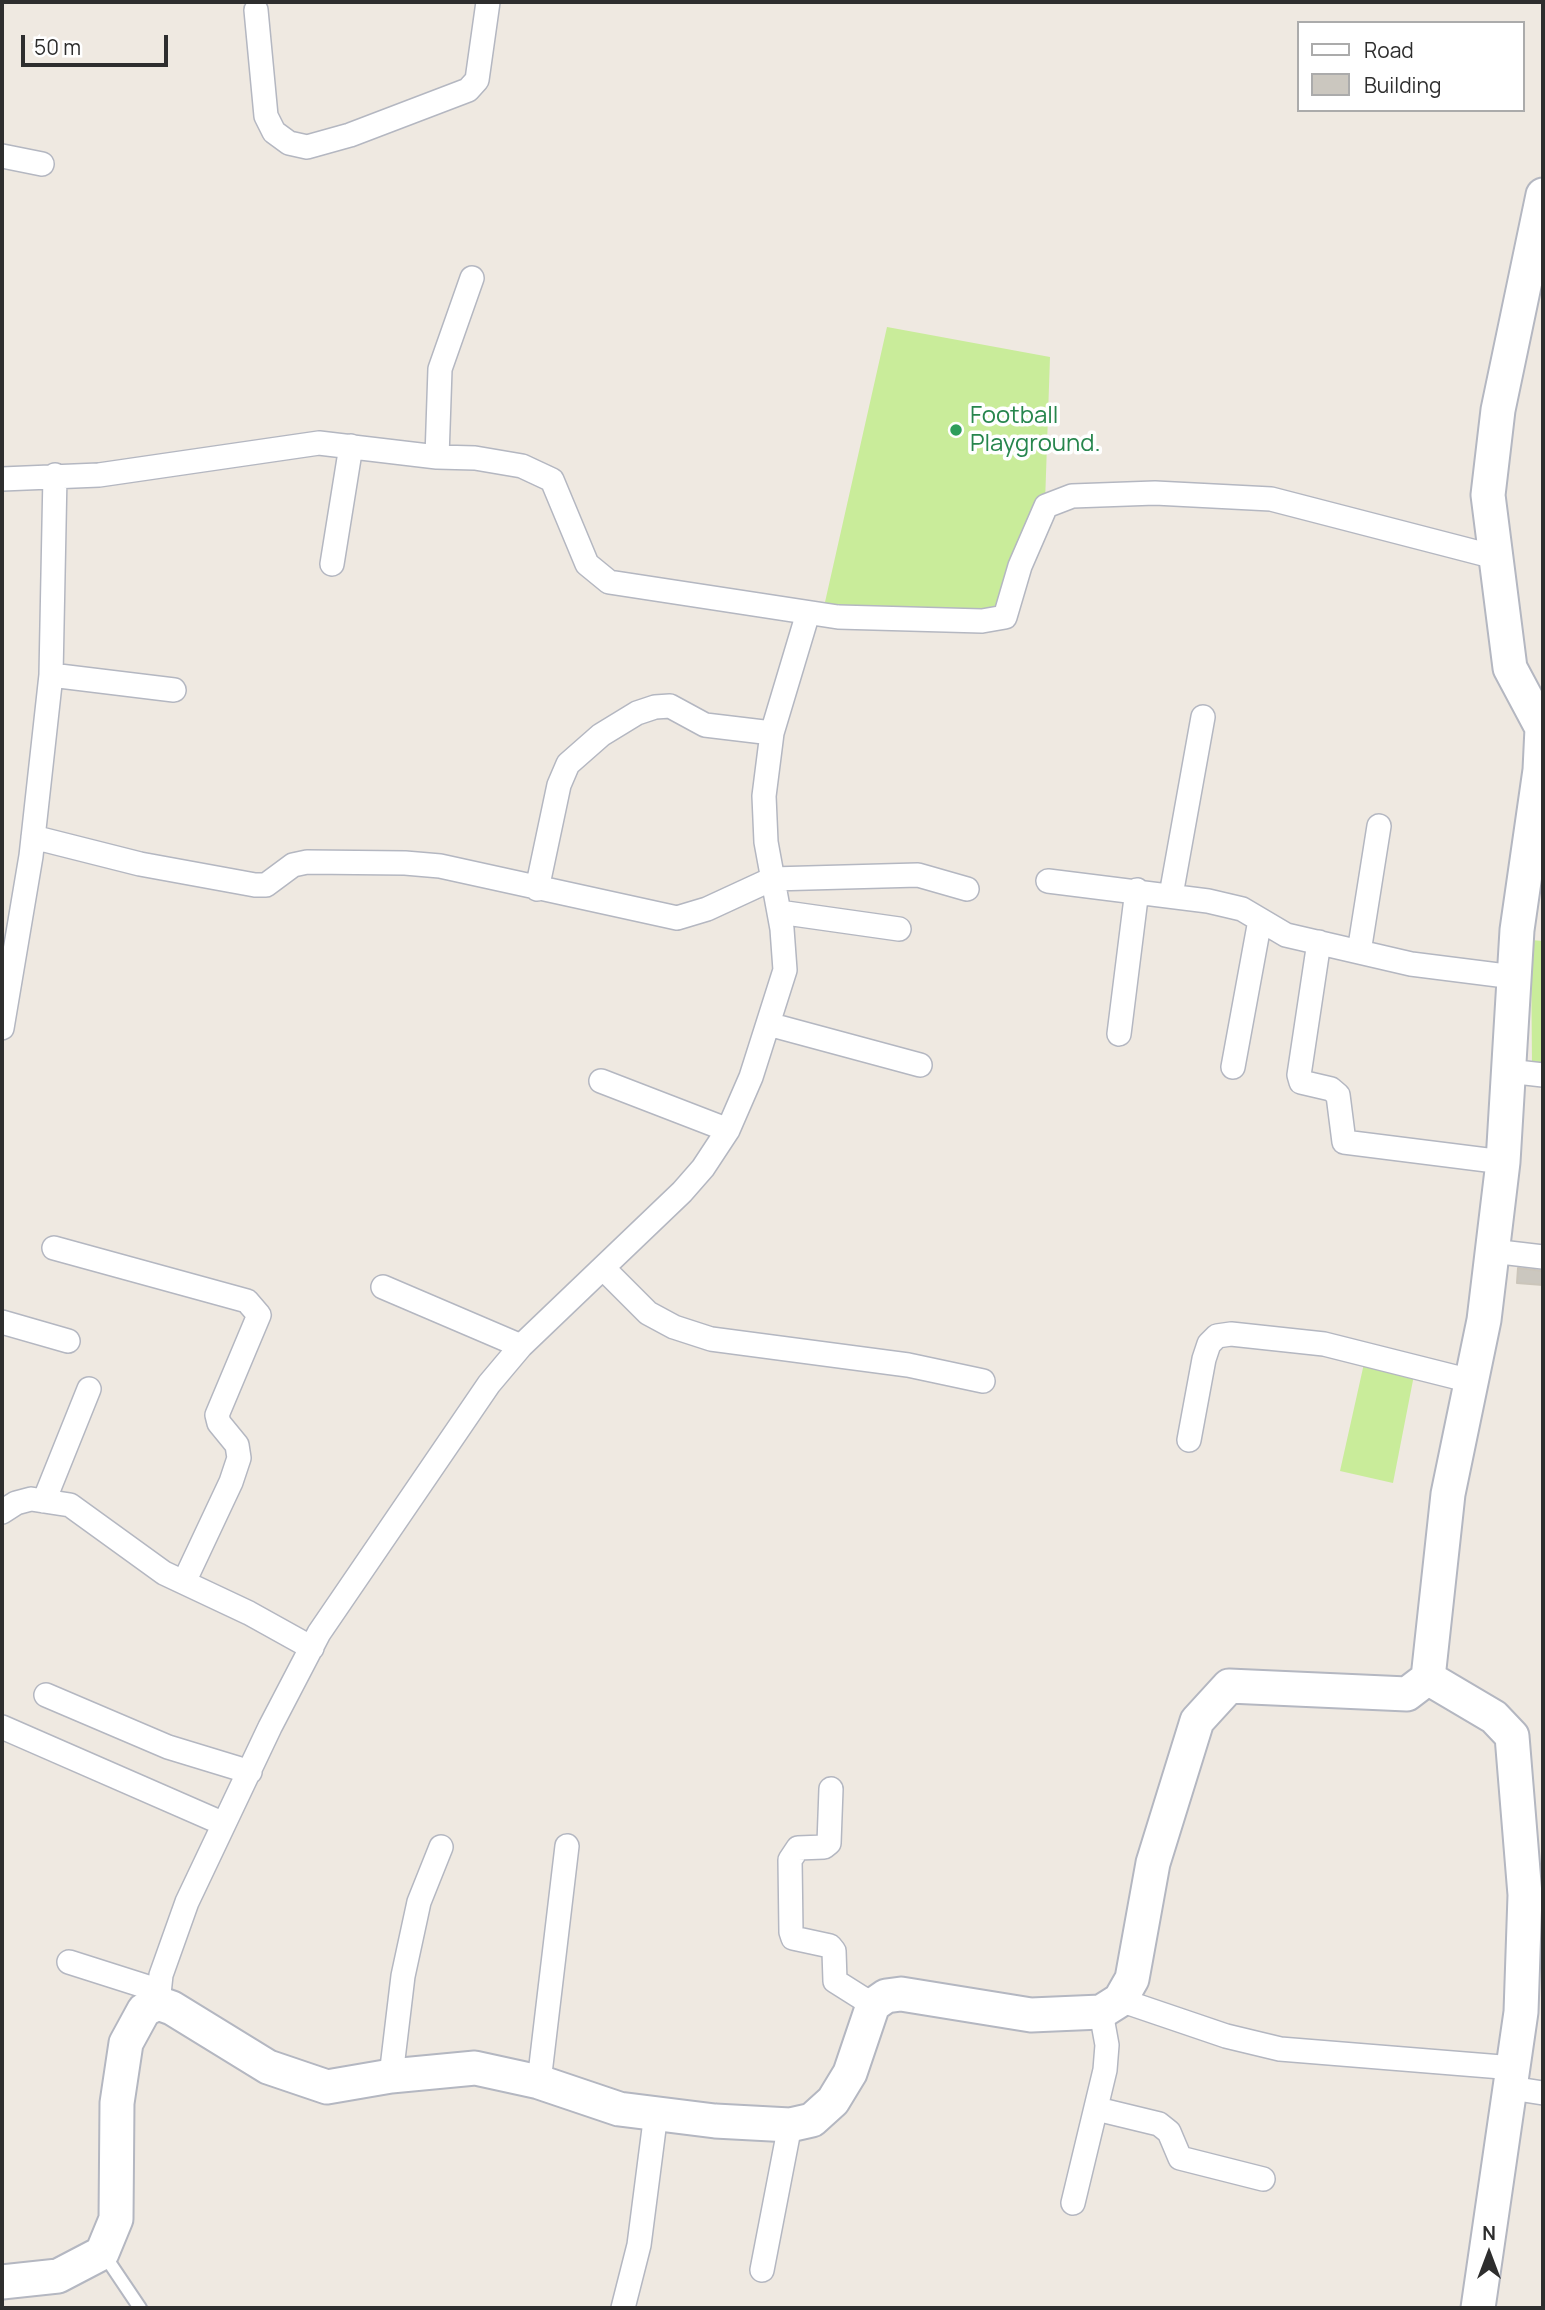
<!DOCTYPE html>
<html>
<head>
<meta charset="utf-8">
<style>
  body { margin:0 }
  #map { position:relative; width:1545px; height:2310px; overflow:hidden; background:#efe9e1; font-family:Manrope,sans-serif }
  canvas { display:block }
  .frame { position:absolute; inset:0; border:4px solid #2e2e2e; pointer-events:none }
  .legend { position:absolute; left:1297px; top:21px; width:228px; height:91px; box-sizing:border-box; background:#fff; border:2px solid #ababab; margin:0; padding:9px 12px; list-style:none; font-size:21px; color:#2e2e2e }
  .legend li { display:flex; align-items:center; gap:14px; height:35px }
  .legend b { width:35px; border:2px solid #ababab }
  .north { position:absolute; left:1454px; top:2219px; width:70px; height:70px; -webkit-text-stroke:5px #fff; paint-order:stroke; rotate:0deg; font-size:19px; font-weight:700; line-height:28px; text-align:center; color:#2e2e2e }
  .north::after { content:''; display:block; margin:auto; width:24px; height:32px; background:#2e2e2e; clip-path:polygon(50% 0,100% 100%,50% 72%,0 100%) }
  .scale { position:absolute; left:21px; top:35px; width:147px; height:32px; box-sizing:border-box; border:4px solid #2e2e2e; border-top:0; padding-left:9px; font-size:21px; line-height:24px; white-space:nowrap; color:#2e2e2e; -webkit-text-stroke:5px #fff; paint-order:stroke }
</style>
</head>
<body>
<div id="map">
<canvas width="1545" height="2310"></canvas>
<div class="frame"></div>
<ul class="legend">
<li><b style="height:9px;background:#fff"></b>Road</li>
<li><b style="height:19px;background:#cbc7bf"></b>Building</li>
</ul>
<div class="north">N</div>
<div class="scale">50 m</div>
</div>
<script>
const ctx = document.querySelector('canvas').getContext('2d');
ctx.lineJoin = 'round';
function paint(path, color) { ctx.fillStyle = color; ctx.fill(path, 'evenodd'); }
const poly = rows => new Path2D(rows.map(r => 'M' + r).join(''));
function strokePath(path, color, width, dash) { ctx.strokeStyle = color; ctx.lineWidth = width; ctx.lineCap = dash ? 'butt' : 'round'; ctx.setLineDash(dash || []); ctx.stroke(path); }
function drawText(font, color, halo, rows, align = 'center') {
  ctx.font = font + ' Manrope,sans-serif'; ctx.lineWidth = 7; ctx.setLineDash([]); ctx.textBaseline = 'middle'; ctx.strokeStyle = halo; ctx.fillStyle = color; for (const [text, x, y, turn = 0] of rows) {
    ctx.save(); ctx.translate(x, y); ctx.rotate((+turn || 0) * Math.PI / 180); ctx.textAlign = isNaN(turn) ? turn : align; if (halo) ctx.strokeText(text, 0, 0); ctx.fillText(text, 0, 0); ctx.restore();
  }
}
paint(poly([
  [887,327,1050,357,1045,503,1005,617,823,611],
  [1531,940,1543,941,1543,1066,1532,1066],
  [1365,1359,1415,1370,1393,1483,1340,1471]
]), '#c9ec9a');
const building = poly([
  [1518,1268,1543,1271,1543,1285,1517,1283,1518,1268]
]);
paint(building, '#cbc7bf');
strokePath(building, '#cbc5ba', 2);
const lane = poly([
  [103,2253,140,2308]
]);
const street = poly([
  [256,10,266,116,274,132,289,143,307,147,350,135,468,90,477,80,488,2],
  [2,156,42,164],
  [437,457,440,369,472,278],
  [2,479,99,475,319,443,437,457,475,458,522,466,552,480,587,564,609,582,838,617,982,621,1005,617,1020,566,1046,506,1072,496,1155,493,1271,499,1495,557],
  [332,564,351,446],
  [51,675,174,690],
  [33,837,140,864,255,885,266,885,293,865,307,862,405,863,440,866,677,918,707,909,772,879,918,875,967,889],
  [1048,881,1208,901,1242,909,1286,935,1411,964,1514,977],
  [537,889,559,785,568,764,601,735,637,713,655,707,670,706,705,725,772,733],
  [1171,895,1203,717],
  [779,912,899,929],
  [1319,942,1299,1075,1301,1082,1331,1089,1338,1095,1344,1142,1503,1162],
  [1359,952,1379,826],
  [768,1024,920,1065],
  [2,1028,31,856,51,675,55,475],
  [1119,1034,1137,890],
  [1233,1067,1260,920],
  [1508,1071,1543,1075],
  [601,1081,728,1130],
  [54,1248,247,1301,259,1315,217,1415,219,1423,237,1445,239,1458,231,1482,184,1582],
  [1492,1251,1543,1257],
  [603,1268,648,1313,674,1327,711,1339,908,1365,983,1381],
  [383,1287,521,1346],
  [2,1322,68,1341],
  [1189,1440,1204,1359,1209,1344,1217,1336,1231,1334,1324,1344,1471,1381],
  [44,1501,89,1389],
  [2,1512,16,1503,31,1499,70,1505,164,1573,249,1613,312,1648],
  [46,1695,168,1747,250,1772],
  [2,1727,224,1824],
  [831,1789,829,1843,824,1847,798,1848,790,1860,791,1932,793,1938,830,1946,834,1951,835,1981,873,2005],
  [69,1962,157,1990],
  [1120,2000,1226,2036,1280,2049,1514,2068],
  [158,2003,161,1975,187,1902,270,1727,319,1633,489,1384,521,1346,682,1192,703,1168,728,1130,751,1077,785,970,782,929,766,842,764,796,772,733,808,613],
  [391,2076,403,1976,419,1902,441,1847],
  [539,2082,567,1846],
  [1511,2088,1543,2093],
  [1097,2109,1159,2124,1169,2132,1180,2158,1263,2179],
  [1073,2203,1105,2070,1107,2045,1101,2012],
  [762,2270,790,2125],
  [623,2308,639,2245,656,2113]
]);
const secondary = poly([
  [1428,1678,1494,1717,1512,1736,1525,1895,1521,2012,1478,2308],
  [2,2282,58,2276,102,2253,116,2219,117,2103,126,2043,144,2010,158,2003,172,2008,268,2067,327,2087,391,2076,475,2068,539,2082,619,2109,715,2121,790,2125,812,2120,833,2101,850,2073,873,2005,886,1996,901,1994,1031,2015,1101,2012,1120,2000,1132,1979,1153,1863,1197,1721,1229,1686,1407,1694,1428,1678,1448,1494,1484,1320,1503,1162,1517,930,1540,770,1542,728,1510,668,1488,495,1498,410,1543,195]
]);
strokePath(lane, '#b4b7c1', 16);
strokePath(street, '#b4b7c1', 26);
strokePath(secondary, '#b4b7c1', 37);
strokePath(lane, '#fff', 12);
strokePath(street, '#fff', 23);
strokePath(secondary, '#fff', 33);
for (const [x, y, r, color] of [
  [956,430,7,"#2e9e5b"]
]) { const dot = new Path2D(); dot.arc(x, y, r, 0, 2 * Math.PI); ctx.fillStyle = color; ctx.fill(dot); strokePath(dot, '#fff', 2.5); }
drawText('24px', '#27864d', '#fff', [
  ["Football",970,416],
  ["Playground.",970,444]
], 'left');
</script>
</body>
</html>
